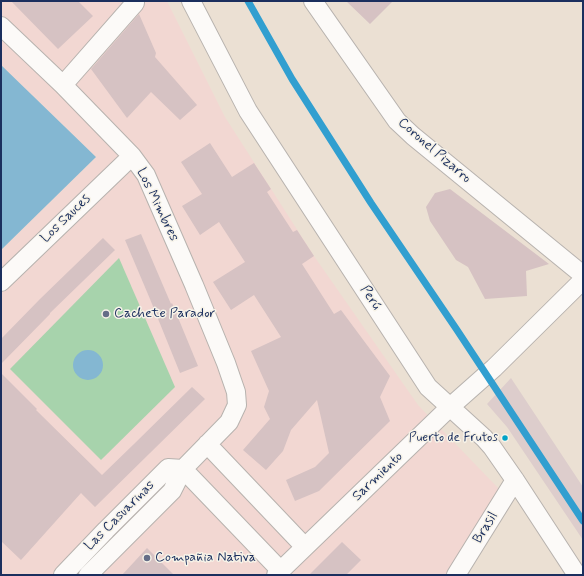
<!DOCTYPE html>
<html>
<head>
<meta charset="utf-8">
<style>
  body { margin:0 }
  #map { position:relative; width:584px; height:576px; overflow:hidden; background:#ebe0d3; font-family:Mynerve,sans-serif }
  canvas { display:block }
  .frame { position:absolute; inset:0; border:2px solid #1b2f5e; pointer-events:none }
</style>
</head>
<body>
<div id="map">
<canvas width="584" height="576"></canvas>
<div class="frame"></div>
</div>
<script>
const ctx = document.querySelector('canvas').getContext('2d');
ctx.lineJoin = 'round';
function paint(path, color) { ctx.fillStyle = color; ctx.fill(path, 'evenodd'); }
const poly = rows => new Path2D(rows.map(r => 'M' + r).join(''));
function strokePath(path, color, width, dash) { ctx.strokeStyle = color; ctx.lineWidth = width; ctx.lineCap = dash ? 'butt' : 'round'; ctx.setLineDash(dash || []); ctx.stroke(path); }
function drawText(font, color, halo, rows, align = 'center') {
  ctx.font = font + ' Mynerve,sans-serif'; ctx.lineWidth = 3; ctx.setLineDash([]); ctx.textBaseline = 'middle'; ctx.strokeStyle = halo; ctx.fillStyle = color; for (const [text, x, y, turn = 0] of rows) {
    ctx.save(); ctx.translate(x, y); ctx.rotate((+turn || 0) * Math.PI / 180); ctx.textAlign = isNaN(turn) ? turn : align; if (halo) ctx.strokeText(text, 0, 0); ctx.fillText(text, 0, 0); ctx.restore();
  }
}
paint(poly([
  [1,1,167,1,225,117,314,256,418,405,500,490,445,575,1,575,1,250,96,157,1,65]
]), '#f2d7d2');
paint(poly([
  [511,378,583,487,583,540,507,427,487,404]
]), '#ddcdcc');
paint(poly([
  [119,258,175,387,101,460,10,369]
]), '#a7d3ac');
paint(poly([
  [1,65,96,157,1,250],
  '73 365a15 15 0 1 1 30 0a15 15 0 1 1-30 0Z'
]), '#84b7d2');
paint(poly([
  [11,1,78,1,93,16,58,49],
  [346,1,393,1,370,24],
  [139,14,156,53,155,57,197,105,180,120,151,92,127,118,91,69],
  [210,143,232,177,254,163,271,189,267,192,293,232,297,230,314,256,302,264,334,314,341,310,390,376,380,397,390,421,319,491,295,501,286,480,315,467,329,453,317,400,291,430,283,451,266,470,243,450,270,419,264,407,269,391,251,351,281,337,254,295,231,310,213,282,245,262,219,222,200,235,182,206,202,194,181,162],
  [450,189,549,264,526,271,527,296,485,299,468,267,456,260,430,221,426,207,435,193],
  [141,234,171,304,172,303,198,366,180,373,150,299,125,240],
  [103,238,115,250,50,313,50,314,1,364,1,339,40,299],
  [1,373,37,409,36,410,102,475,134,444,192,387,205,399,95,507,81,493,21,560,1,541],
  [342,542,361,560,346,575,309,575],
  [147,548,174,575,122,575]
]), '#d6c2c3');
const minor = poly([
  [191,1,248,111,428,387,484,438,492,447,515,480,577,575],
  [313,1,397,121,413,136,583,275],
  [1,26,63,85,132,156,146,175,194,285,226,363,236,392,237,405,229,422,183,469,168,468,106,530,63,575],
  [63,85,135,3],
  [1,282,132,156],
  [207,444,305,547],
  [88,575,172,491,183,469,281,571],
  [276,575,450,407,494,368,583,280],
  [456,575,515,480]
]);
strokePath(minor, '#b7b2ae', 20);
strokePath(minor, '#fcfaf8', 18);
strokePath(poly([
  [248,1,292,79,371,203,457,330,583,521]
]), '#319fd0', 7);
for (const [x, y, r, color] of [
  [106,314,4,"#646d87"],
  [505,438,3.5,"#01a3c8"],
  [147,558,4,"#646d87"]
]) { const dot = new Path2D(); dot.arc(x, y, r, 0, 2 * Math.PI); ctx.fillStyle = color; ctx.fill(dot); strokePath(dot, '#f7f3e8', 1.5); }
drawText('13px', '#1b2f5e', '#f7f3e8', [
  ["Puerto de Frutos",498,438]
], 'right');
drawText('14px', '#1b2f5e', '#f7f3e8', [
  ["Coronel Pizarro",434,151,41],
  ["Los Mimbres",157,205,64],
  ["Los Sauces",66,219,-44],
  ["Perú",370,298,57],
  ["Sarmiento",378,477,-44],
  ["Las Casuarinas",120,516,-45],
  ["Brasil",486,528,-58]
]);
drawText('14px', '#1b2f5e', '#f7f3e8', [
  ["Cachete Parador",114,314],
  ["Compañia Nativa",155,558]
], 'left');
</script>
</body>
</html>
